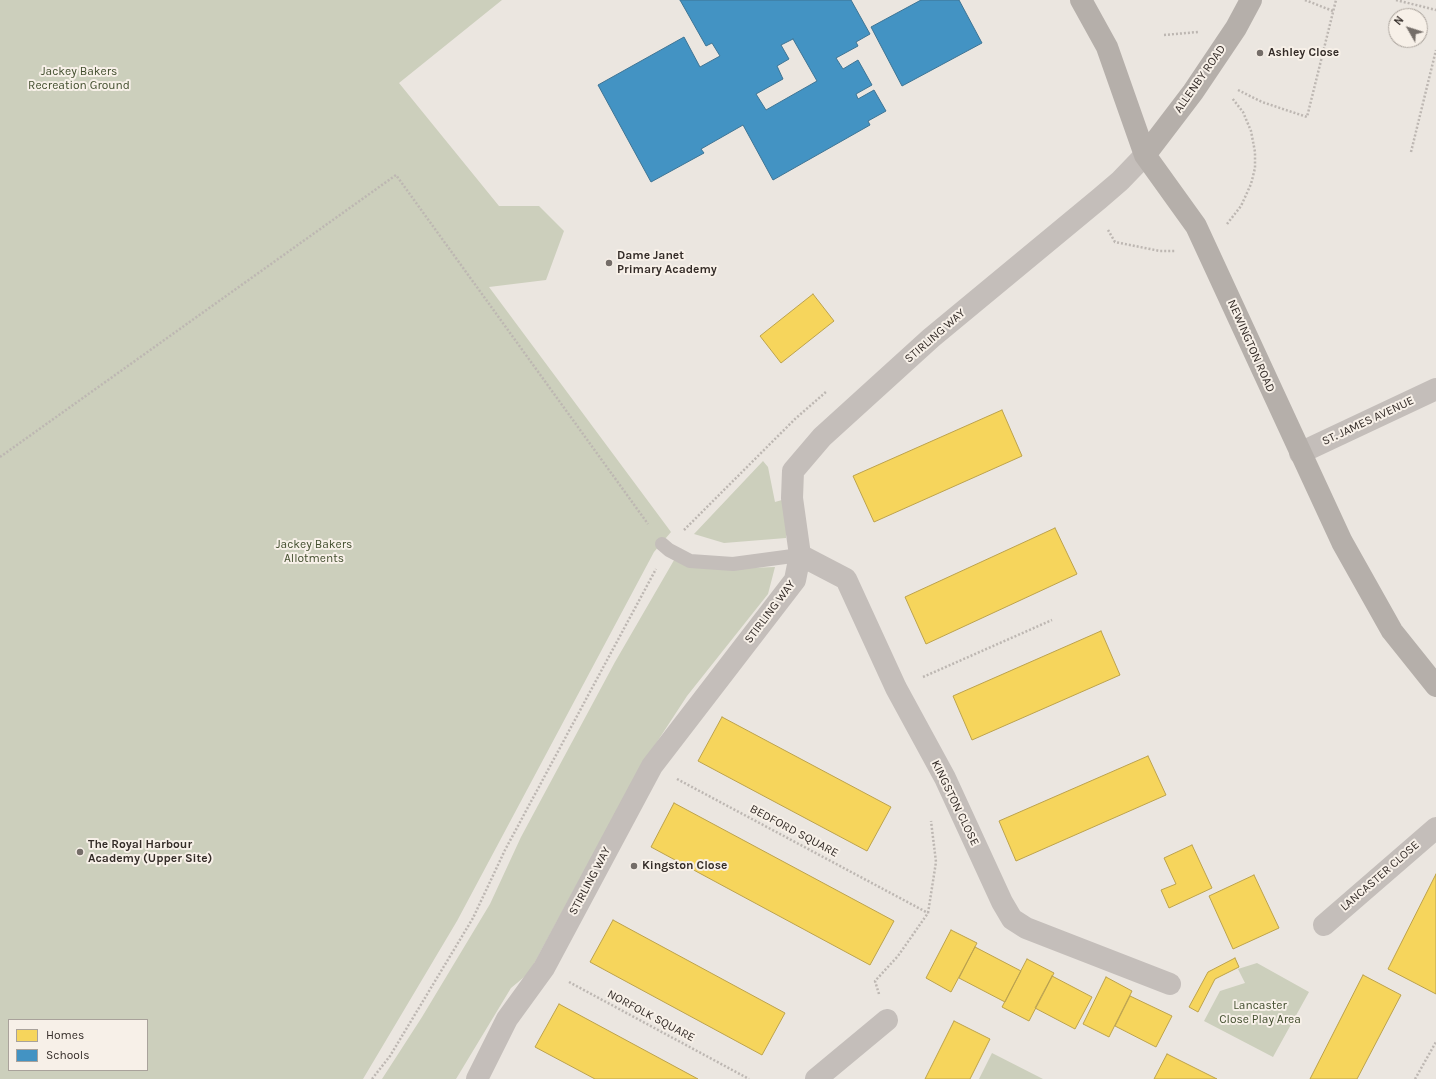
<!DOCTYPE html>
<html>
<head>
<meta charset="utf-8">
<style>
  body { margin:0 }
  #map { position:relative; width:1436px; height:1079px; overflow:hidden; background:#ebe6e0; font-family:Karla,sans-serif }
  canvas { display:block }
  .legend { position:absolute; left:8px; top:1019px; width:140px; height:52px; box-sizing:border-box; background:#f7f0e8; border:1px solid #a9a29b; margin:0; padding:5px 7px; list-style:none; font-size:12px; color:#342c28 }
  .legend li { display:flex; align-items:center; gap:8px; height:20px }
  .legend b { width:20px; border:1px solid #a9a29b }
  .north { position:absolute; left:1388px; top:8px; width:40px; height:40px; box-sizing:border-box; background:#f7f0e8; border:1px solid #a9a29b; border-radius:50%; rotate:309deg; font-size:11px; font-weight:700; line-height:16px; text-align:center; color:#342c28 }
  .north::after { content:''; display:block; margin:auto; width:14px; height:18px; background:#746d68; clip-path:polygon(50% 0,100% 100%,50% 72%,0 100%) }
</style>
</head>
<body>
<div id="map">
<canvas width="1436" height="1079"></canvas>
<ul class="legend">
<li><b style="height:11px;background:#f6d55c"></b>Homes</li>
<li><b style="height:11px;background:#4393c3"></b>Schools</li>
</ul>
<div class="north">N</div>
</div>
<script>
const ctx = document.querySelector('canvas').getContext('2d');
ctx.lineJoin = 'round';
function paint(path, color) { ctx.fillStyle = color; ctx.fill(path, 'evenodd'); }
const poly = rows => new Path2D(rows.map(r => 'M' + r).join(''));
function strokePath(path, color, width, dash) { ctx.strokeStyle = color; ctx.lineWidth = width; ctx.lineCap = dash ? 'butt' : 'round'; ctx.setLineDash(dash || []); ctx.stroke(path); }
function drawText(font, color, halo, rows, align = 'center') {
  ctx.font = font + ' Karla,sans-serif'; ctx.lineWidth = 4; ctx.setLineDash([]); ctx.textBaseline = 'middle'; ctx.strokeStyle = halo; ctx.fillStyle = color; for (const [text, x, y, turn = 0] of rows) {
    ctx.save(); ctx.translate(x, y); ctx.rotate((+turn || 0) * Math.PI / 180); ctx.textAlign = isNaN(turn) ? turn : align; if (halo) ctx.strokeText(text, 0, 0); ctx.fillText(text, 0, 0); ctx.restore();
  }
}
paint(poly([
  [0,0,502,0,399,83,499,206,539,206,564,231,546,280,489,287,671,532,654,552,457,921,363,1079,0,1079],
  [9,1020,147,1020,147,1070,9,1070],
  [763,461,768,467,775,502,782,500,786,522,786,538,724,543,694,534],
  [677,555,724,569,775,567,768,594,687,696,638,771,529,973,511,988,456,1079,382,1079,422,1017,490,904,521,837,615,662],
  [1257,963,1309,992,1273,1057,1204,1021,1220,991,1245,983,1238,969],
  [992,1053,1043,1079,979,1079]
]), '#cccfbc');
const homes = poly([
  [813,294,834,321,781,363,760,336,813,294],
  [1002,410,1022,456,874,522,853,476,1002,410],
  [1055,528,1077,574,926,644,905,597,1055,528],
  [1101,631,1120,675,972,740,953,696,1101,631],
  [722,717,891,807,867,851,698,761,722,717],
  [1148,756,1166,795,1016,861,999,821,1148,756],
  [674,803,894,921,870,965,651,847,674,803],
  [1192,845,1212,888,1169,908,1161,890,1176,884,1164,858,1192,845],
  [1436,874,1436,994,1388,969,1436,874],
  [1254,875,1279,928,1233,949,1209,896,1254,875],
  [613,920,785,1013,762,1055,590,962,613,920],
  [951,930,977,943,951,992,926,978,951,930],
  [975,947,1021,971,1005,1002,959,978,975,947],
  [1235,958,1239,967,1215,979,1198,1012,1189,1007,1208,972,1235,958],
  [1027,959,1054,973,1029,1021,1002,1007,1027,959],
  [1363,975,1401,995,1357,1079,1310,1079,1363,975],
  [1052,976,1092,997,1075,1029,1035,1008,1052,976],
  [1106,977,1132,991,1109,1037,1083,1024,1106,977],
  [1130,996,1172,1016,1156,1047,1115,1026,1130,996],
  [559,1004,698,1079,595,1079,535,1047,559,1004],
  [954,1021,990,1039,970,1079,925,1079,954,1021],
  [1167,1054,1217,1079,1154,1079,1167,1054]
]);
paint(homes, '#f6d55c');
strokePath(homes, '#bca24c', 1);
const schools = poly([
  [680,0,851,0,870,34,856,42,858,46,836,58,843,69,858,60,872,85,856,94,858,99,874,90,886,111,868,121,870,125,773,180,743,125,701,149,704,153,651,182,598,85,684,37,700,67,720,56,712,43,706,46,680,0],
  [793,39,817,81,766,110,756,94,783,79,777,66,789,59,781,45,793,39],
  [921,0,959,0,982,43,902,86,871,27,921,0]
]);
paint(schools, '#4393c3');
strokePath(schools, '#3e7494', 1);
strokePath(poly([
  [1305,0,1333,11],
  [1396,0,1436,10],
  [1164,35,1198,32],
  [1238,90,1262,102,1307,117,1336,0],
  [1411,152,1436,50],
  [1227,224,1241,206,1251,184,1255,168,1255,152,1251,131,1243,112,1232,98],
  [1108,230,1115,242,1160,251,1176,251],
  [0,457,396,175,648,524],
  [684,530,795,419,827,391],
  [923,677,1052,620],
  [677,779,928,913],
  [569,982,749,1079],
  [879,994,875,981,898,956,928,913,936,862,931,821],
  [372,1079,390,1056,473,918,505,850,656,569],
  [1415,1079,1436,1042]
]), '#bdb7b2', 2.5, [2, 2]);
strokePath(poly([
  [662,544,669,550,690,561,733,564,800,555]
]), '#c4beba', 14);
strokePath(poly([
  [1300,453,1436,389],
  [800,555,846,579,896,688,945,778,1002,902,1012,919,1026,928,1170,984],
  [1324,925,1436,828],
  [477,1079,507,1019,544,968,652,766,795,580,800,555,792,498,793,471,822,437,931,338,1099,199,1120,181,1145,155],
  [816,1079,887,1020]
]), '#c4beba', 22);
strokePath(poly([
  [1081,0,1107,47,1145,155,1196,226,1342,542,1392,631,1436,686],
  [1145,155,1193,92,1236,28,1251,0]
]), '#b5afaa', 22);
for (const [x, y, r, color] of [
  [1260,53,4,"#746d68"],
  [609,263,4,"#746d68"],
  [80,852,4,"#746d68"],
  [634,866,4,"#746d68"]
]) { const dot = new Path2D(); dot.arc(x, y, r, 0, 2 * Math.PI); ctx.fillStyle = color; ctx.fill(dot); strokePath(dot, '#f7f0e8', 1.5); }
drawText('bold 12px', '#342c28', '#f7f0e8', [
  ["Ashley Close",1268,53],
  ["Dame Janet",617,256],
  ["Primary Academy",617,270],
  ["The Royal Harbour",88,845],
  ["Academy (Upper Site)",88,859],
  ["Kingston Close",642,866]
], 'left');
drawText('12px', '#434f2f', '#f7f0e8', [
  ["Jackey Bakers",79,72],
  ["Recreation Ground",79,86],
  ["Jackey Bakers",314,545],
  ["Allotments",314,559],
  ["Lancaster",1260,1006],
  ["Close Play Area",1260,1020]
]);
drawText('12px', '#342c28', '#f7f0e8', [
  ["ALLENBY ROAD",1200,79,-55],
  ["STIRLING WAY",935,336,-41],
  ["NEWINGTON ROAD",1251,346,66],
  ["ST. JAMES AVENUE",1368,421,-25],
  ["STIRLING WAY",770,612,-53],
  ["KINGSTON CLOSE",955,803,64],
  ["BEDFORD SQUARE",794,831,28],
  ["LANCASTER CLOSE",1380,876,-41],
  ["STIRLING WAY",590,881,-62],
  ["NORFOLK SQUARE",651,1016,28]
]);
</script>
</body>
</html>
